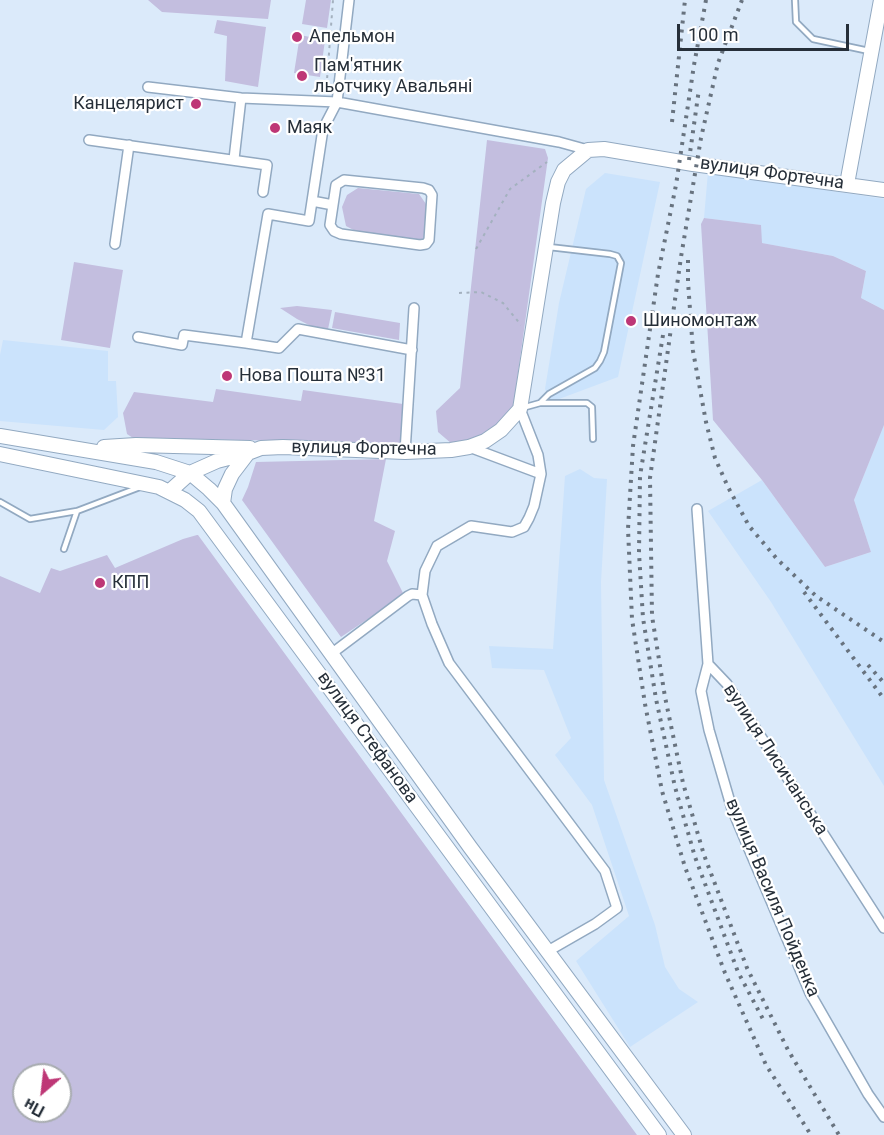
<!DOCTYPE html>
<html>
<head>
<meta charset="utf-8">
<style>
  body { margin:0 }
  #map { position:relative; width:884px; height:1135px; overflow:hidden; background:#dbeafa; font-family:Roboto,sans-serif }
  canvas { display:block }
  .north { position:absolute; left:12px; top:1063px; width:60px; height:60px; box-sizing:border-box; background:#fff; border:2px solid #a8acb0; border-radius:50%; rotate:208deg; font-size:16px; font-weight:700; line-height:24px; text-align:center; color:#262f39 }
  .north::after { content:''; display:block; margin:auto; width:21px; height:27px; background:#be3776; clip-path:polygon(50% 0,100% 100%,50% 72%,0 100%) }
  .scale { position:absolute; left:677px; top:24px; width:172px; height:27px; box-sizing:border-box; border:3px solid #262f39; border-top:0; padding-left:8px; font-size:18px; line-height:21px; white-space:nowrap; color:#262f39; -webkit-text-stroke:4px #fff; paint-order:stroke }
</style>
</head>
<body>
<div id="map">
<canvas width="884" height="1135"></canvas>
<div class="north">Пн</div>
<div class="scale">100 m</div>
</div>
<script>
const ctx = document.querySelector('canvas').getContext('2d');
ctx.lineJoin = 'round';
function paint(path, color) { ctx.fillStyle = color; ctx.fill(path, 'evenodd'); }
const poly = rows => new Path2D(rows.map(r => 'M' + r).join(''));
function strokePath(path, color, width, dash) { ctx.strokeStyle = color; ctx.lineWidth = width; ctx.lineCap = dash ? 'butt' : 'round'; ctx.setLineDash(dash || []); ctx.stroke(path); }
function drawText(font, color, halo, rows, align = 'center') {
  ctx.font = font + ' Roboto,sans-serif'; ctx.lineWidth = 4.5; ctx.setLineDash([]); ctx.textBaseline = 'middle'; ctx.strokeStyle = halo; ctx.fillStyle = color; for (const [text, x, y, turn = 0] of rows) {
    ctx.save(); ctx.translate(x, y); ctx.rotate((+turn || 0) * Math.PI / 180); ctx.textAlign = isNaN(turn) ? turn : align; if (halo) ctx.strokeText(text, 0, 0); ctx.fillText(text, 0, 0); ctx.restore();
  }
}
paint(poly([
  [708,172,884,199,884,310,861,298,866,271,833,256,761,243,760,225,704,218],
  [605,173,660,182,618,377,551,402,545,389,559,303,586,189],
  [3,340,108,351,108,381,116,381,118,417,104,430,0,421,0,355],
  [884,425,884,786,771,602,708,511,762,480,825,567,871,552,854,500],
  [580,469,594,478,607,479,601,582,604,780,655,925,665,967,679,989,698,1002,630,1047,576,961,629,916,592,805,555,755,571,738,544,670,492,668,489,646,553,649,565,476]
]), '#cbe3fc');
paint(poly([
  [148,0,271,0,268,19,162,12],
  [306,0,331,0,327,28,302,24],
  [217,20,266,27,258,87,225,81,227,36,214,33],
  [300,35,325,40,320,77,294,73],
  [487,140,545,149,548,158,513,409,485,436,452,444,438,432,436,411,460,388],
  [358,188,419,194,426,204,429,217,427,232,423,239,413,243,363,235,346,226,342,207,347,195],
  [704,218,761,225,762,243,833,256,866,271,861,298,884,310,884,425,854,500,871,552,825,567,762,480,713,420,701,224],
  [74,262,123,270,110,348,61,340],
  [297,306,332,310,327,334,297,319,280,308],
  [335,312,400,323,399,340,332,328],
  [216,389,301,401,303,390,403,404,401,443,133,438,127,434,123,413,134,392,213,402],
  [386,459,374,521,395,531,387,561,404,595,341,637,242,500,248,487,256,462],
  [197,535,198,535,637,1135,0,1135,0,576,40,593,51,568,60,571,107,555,115,568,183,539],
  [24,1075,60,1075,60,1111,24,1111]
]), '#c3bedf');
const lane = poly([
  [795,0,796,22,813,39,869,51],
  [540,403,587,403,592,407,593,439],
  [522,408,540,403,549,394,595,368,600,361,604,352,621,263,617,256,610,254,549,247],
  [0,502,30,519,77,511],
  [64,549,77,511,140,487]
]);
const street = poly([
  [148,87,241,98,337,102,559,142,588,150],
  [89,140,267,165,263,192],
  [234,159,241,98],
  [312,201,333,205,336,185,344,180,423,188,429,190,432,195,429,240,426,244,420,245,341,234,334,231,330,225,333,205],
  [115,244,129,145],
  [138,337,182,345,184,335,246,343,268,214,309,221,323,129,337,102,349,0],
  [246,343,279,348,298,329,412,350],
  [520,409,538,455,541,474,534,506,529,518,524,527,512,532,471,526,437,546,425,571,422,595,432,624,449,663,605,871,617,908,595,924,548,951],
  [469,447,541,474],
  [405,452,414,308],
  [697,509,708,664,727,684,884,928],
  [331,654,408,596,412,594,422,595],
  [708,664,701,691,709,730,732,809,810,993,868,1094,884,1117]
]);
const secondary = poly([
  [847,184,881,0],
  [0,436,156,462,190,473,209,489,223,503,470,847,684,1135],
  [104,447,136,445,250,448],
  [0,454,159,487,185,500,199,511,659,1135],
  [170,491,190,473,217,461,248,453,261,448,283,447,405,452,451,450,469,447,485,441,501,430,520,409,553,203,558,182,564,170,588,150,604,149,693,164,884,190],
  [223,503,225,489,232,474,248,453]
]);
strokePath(lane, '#92a9c1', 8);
strokePath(street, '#92a9c1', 12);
strokePath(secondary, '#92a9c1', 16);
strokePath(poly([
  [326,93,333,0],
  [476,249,510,189,547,162],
  [459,293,481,292,503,303,521,325]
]), '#a4b1bf', 2, [3, 4.5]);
strokePath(lane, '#fff', 4.5);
strokePath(street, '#fff', 9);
strokePath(secondary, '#fff', 14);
strokePath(poly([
  [706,0,694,65,676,185,658,274,633,446,628,529,632,619,645,704,662,791,685,867,725,973,766,1065,811,1135],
  [742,0,718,63,701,138,681,257,650,478,652,616,665,697,683,783,704,855,747,968,788,1050,839,1135],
  [672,122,685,0],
  [689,160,699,89],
  [688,260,688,282,693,351,706,422,715,458,728,487,749,526,777,559,816,596,884,642],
  [663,335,640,476,639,553,643,618,656,699,675,787,695,857,738,972,764,1021],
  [804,592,884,699],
  [868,665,884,683]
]), '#68737f', 4, [3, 6]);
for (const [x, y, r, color] of [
  [297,37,6,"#be3776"],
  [302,76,6,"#be3776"],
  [196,104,6,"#be3776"],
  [275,128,6,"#be3776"],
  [631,321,6,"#be3776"],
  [227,376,6,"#be3776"],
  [100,583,6,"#be3776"]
]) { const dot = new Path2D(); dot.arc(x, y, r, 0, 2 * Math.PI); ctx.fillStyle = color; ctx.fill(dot); strokePath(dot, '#fff', 2); }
drawText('18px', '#262f39', '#fff', [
  ["Апельмон",309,37],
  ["Пам'ятник",314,66],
  ["льотчику Авальяні",314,87],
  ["Канцелярист",184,104,"right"],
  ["Маяк",287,128],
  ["Шиномонтаж",643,321],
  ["Нова Пошта №31",239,376],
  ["КПП",112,583]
], 'left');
drawText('18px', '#262f39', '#fff', [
  ["вулиця Фортечна",772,174,8],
  ["вулиця Фортечна",364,449,1],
  ["вулиця Стефанова",367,738,54],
  ["вулиця Лисичанська",775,760,57],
  ["вулиця Василя Пойденка",772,898,67]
]);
</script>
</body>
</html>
